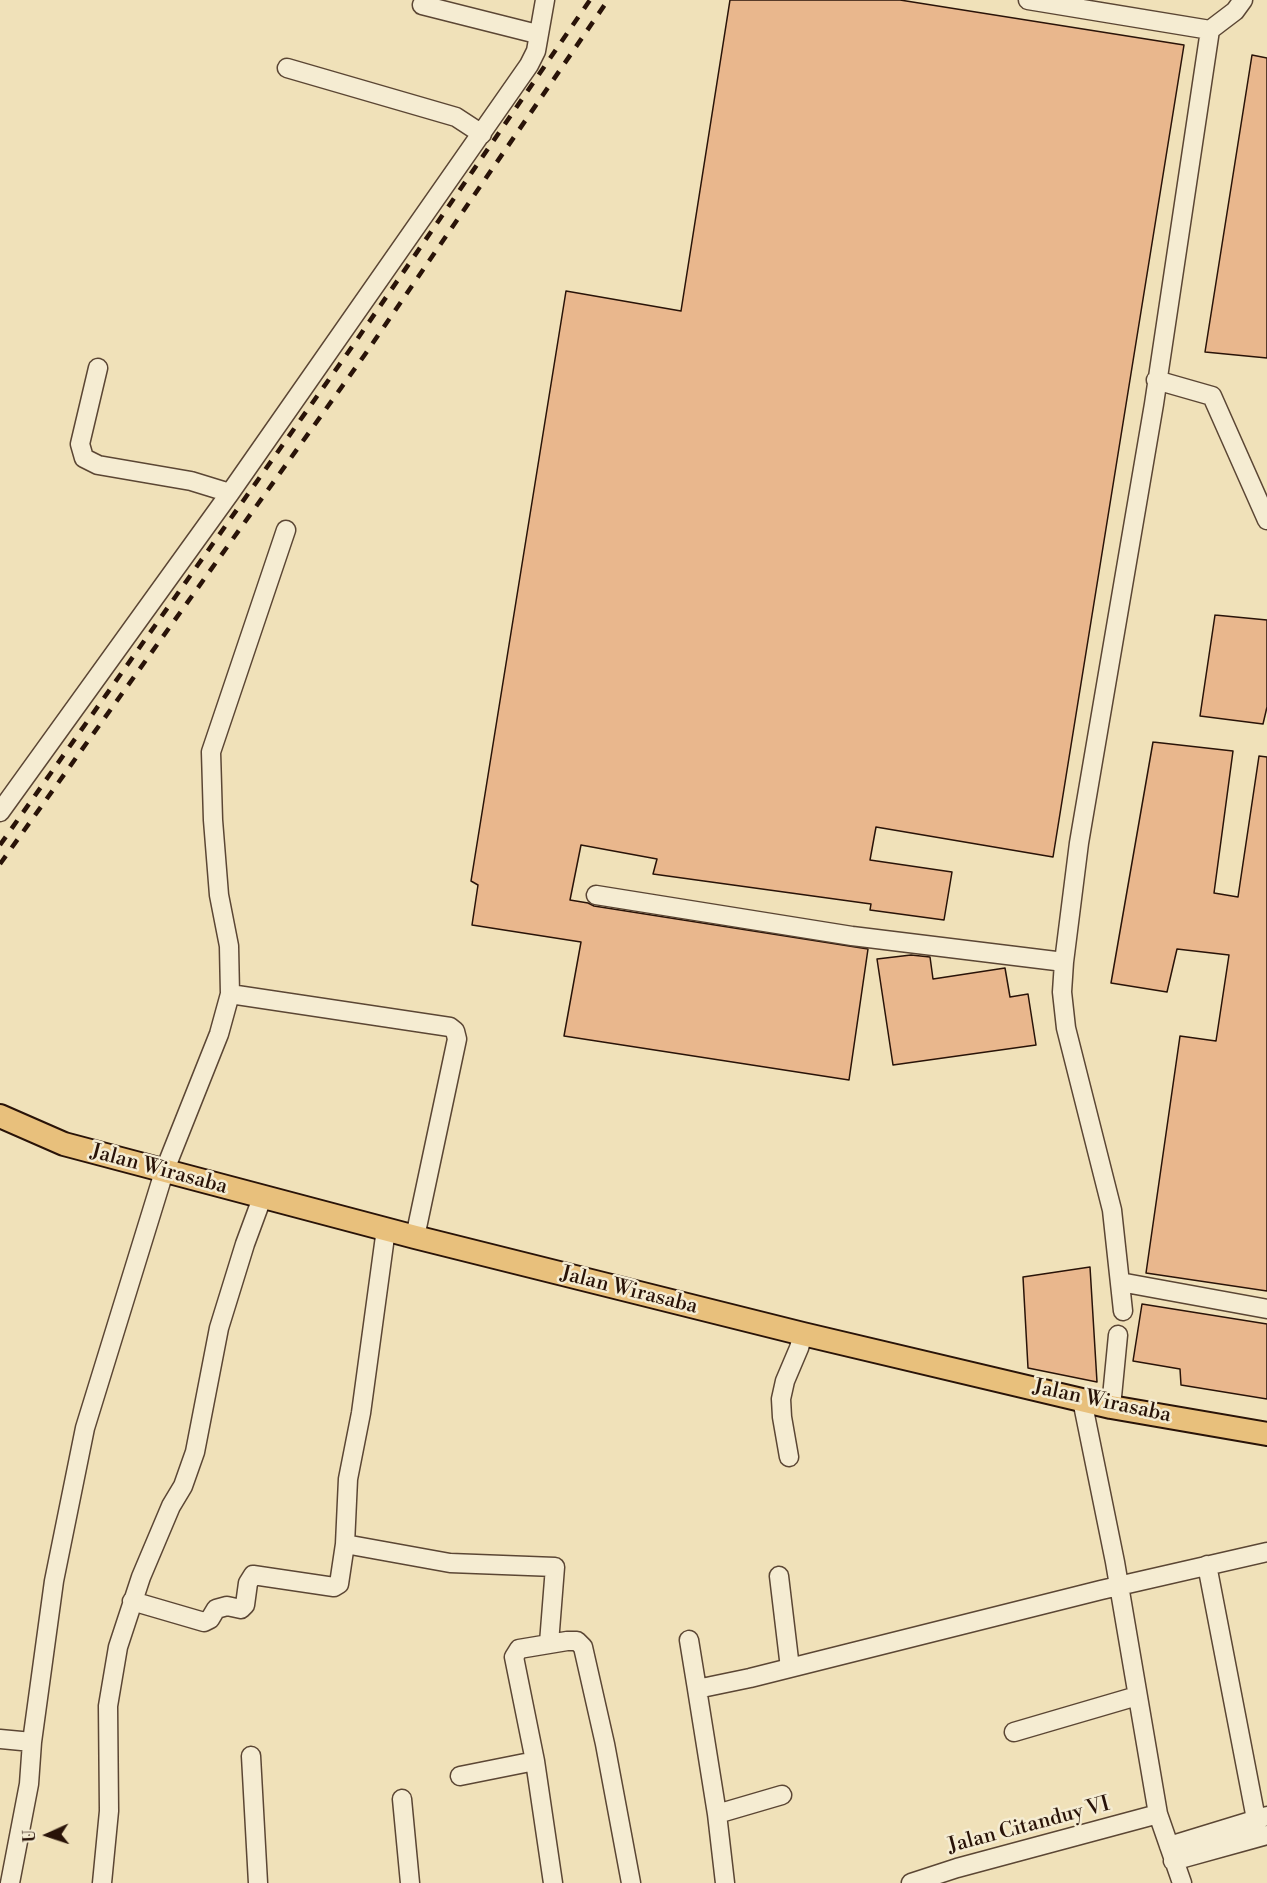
<!DOCTYPE html>
<html>
<head>
<meta charset="utf-8">
<style>
  body { margin:0 }
  #map { position:relative; width:1267px; height:1883px; overflow:hidden; background:#f0e1b9; font-family:"Libre Bodoni",serif }
  canvas { display:block }
  .north { position:absolute; left:18px; top:1805px; width:60px; height:60px; -webkit-text-stroke:4px #f5ecd2; paint-order:stroke; rotate:267deg; font-size:16px; font-weight:700; line-height:24px; text-align:center; color:#291308 }
  .north::after { content:''; display:block; margin:auto; width:21px; height:27px; background:#291308; clip-path:polygon(50% 0,100% 100%,50% 72%,0 100%) }
</style>
</head>
<body>
<div id="map">
<canvas width="1267" height="1883"></canvas>
<div class="north">U</div>
</div>
<script>
const ctx = document.querySelector('canvas').getContext('2d');
ctx.lineJoin = 'round';
function paint(path, color) { ctx.fillStyle = color; ctx.fill(path, 'evenodd'); }
const poly = rows => new Path2D(rows.map(r => 'M' + r).join(''));
function strokePath(path, color, width, dash) { ctx.strokeStyle = color; ctx.lineWidth = width; ctx.lineCap = dash ? 'butt' : 'round'; ctx.setLineDash(dash || []); ctx.stroke(path); }
function drawText(font, color, halo, rows, align = 'center') {
  ctx.font = font + ' "Libre Bodoni",serif'; ctx.lineWidth = 5; ctx.setLineDash([]); ctx.textBaseline = 'middle'; ctx.strokeStyle = halo; ctx.fillStyle = color; for (const [text, x, y, turn = 0] of rows) {
    ctx.save(); ctx.translate(x, y); ctx.rotate((+turn || 0) * Math.PI / 180); ctx.textAlign = isNaN(turn) ? turn : align; if (halo) ctx.strokeText(text, 0, 0); ctx.fillText(text, 0, 0); ctx.restore();
  }
}
const building = poly([
  [730,0,900,0,1184,45,1053,857,876,827,870,860,952,872,944,920,870,910,871,904,653,874,657,859,581,845,570,900,588,903,594,906,868,949,849,1080,564,1036,581,942,472,925,478,885,471,881,566,291,681,311,730,0],
  [1252,55,1267,58,1267,358,1205,352,1252,55],
  [1215,615,1267,620,1267,707,1263,724,1200,716,1215,615],
  [1153,742,1233,751,1214,893,1238,897,1259,756,1267,757,1267,1291,1146,1273,1180,1036,1216,1041,1229,955,1177,949,1167,992,1111,983,1153,742],
  [911,955,930,957,933,979,1005,968,1010,997,1028,994,1036,1045,893,1065,877,959,911,955],
  [1090,1267,1097,1382,1028,1368,1023,1277,1090,1267],
  [1142,1304,1267,1324,1267,1399,1181,1385,1180,1369,1133,1361,1142,1304]
]);
paint(building, '#e9b78d');
strokePath(building, '#291308', 1.5);
const minor = poly([
  [1028,0,1210,30],
  [422,5,537,34],
  [287,68,456,117,482,134],
  [98,368,80,444,84,458,98,465,191,481,230,493],
  [1156,380,1212,396,1267,520],
  [0,812,230,493,529,65,536,51,545,0],
  [596,895,852,936,1064,962],
  [230,994,450,1027,455,1031,457,1039,415,1237],
  [1120,1282,1267,1309],
  [1123,1311,1112,1210,1066,1028,1062,992,1064,962,1079,843,1154,404,1210,30,1235,11,1243,0],
  [1082,1400,1115,1562,1158,1814,1182,1883],
  [1111,1407,1118,1335],
  [789,1457,782,1417,781,1399,785,1381,799,1348,803,1334],
  [345,1544,450,1563,555,1567,549,1643],
  [1207,1565,1256,1819],
  [779,1576,790,1668],
  [132,1601,204,1622,210,1619,216,1609,227,1606,241,1609,245,1605,248,1583,253,1575,334,1587,339,1584,345,1544,348,1479,361,1413,386,1229],
  [689,1640,697,1689],
  [1014,1732,1137,1696],
  [0,1739,32,1742],
  [251,1756,258,1883],
  [460,1776,535,1761],
  [402,1799,410,1883],
  [717,1814,782,1795],
  [1169,1846,1267,1816],
  [1173,1861,1267,1835],
  [10,1883,29,1784,32,1742,54,1581,85,1428,164,1172,219,1034,230,994,229,946,219,895,213,820,211,752,286,530],
  [102,1883,109,1811,108,1706,118,1647,141,1577,171,1506,183,1486,195,1452,219,1328,245,1244,262,1198],
  [553,1883,535,1761,514,1657,519,1649,567,1641,577,1641,583,1647,605,1744,631,1883],
  [725,1883,717,1814,697,1689,750,1678,1101,1590,1267,1552],
  [911,1883,957,1868,1158,1814]
]);
const major = poly([
  [0,1116,64,1144,415,1237,803,1334,1111,1407,1267,1434]
]);
strokePath(minor, '#5b4634', 21);
strokePath(major, '#291308', 26);
strokePath(minor, '#f5ecd2', 18);
strokePath(major, '#e8c07c', 22);
strokePath(poly([
  [0,845,354,344,590,0],
  [0,864,366,353,608,0]
]), '#291308', 4.5, [10, 10]);
drawText('21px', '#291308', '#f5ecd2', [
  ["Jalan Wirasaba",159,1170,15],
  ["Jalan Wirasaba",629,1291,14],
  ["Jalan Wirasaba",1102,1402,12],
  ["Jalan Citanduy VI",1029,1826,-15]
]);
</script>
</body>
</html>
